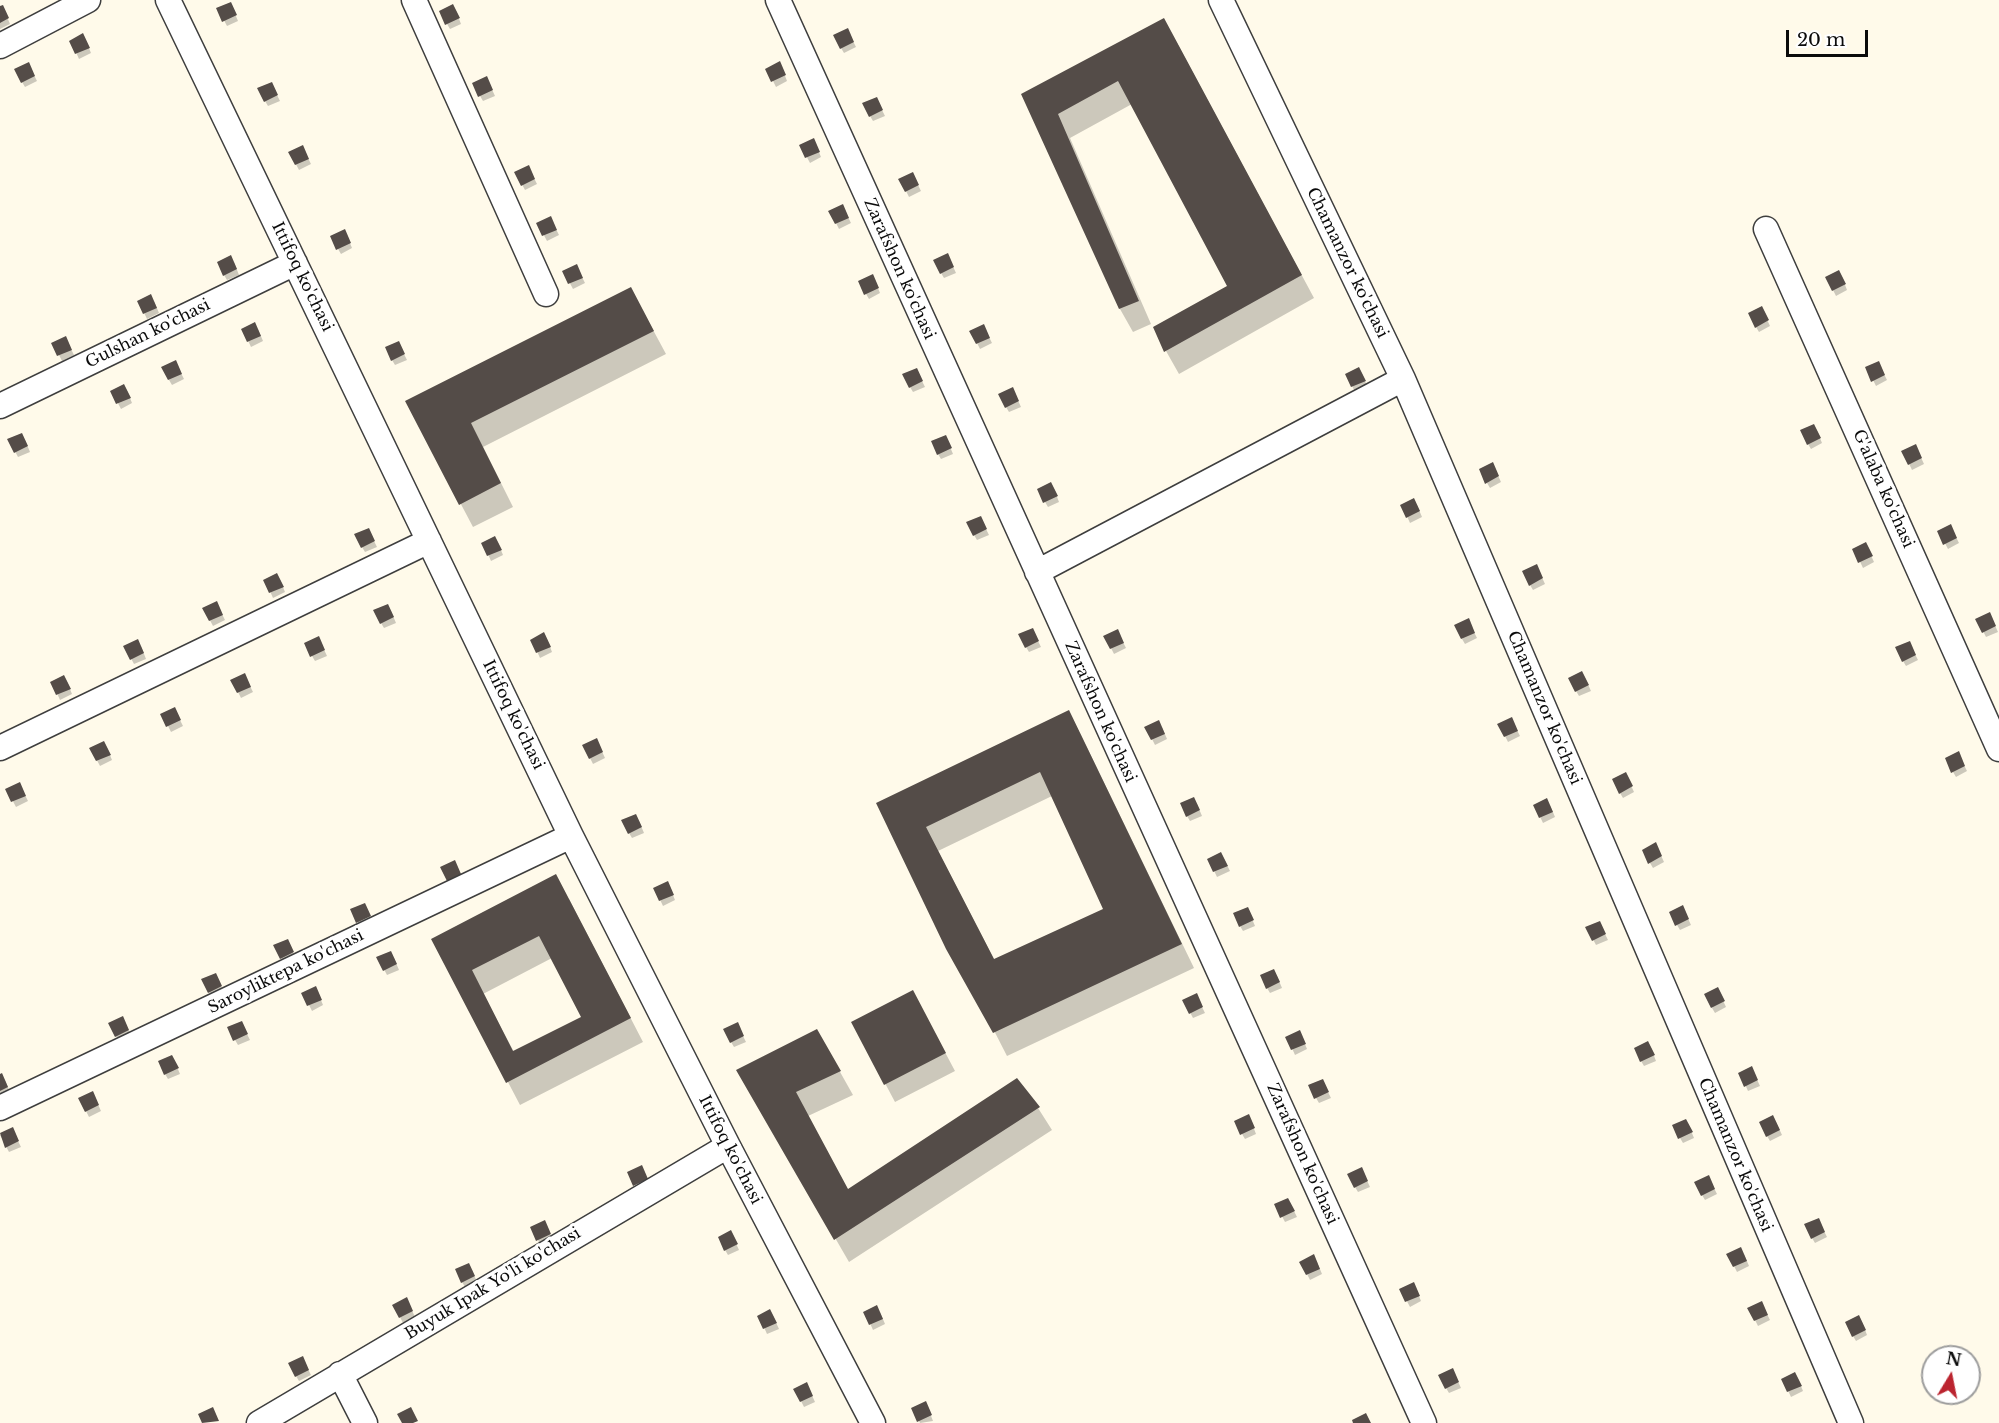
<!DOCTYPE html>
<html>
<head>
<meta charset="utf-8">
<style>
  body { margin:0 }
  #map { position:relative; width:1999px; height:1423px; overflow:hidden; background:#fffaea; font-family:"Libre Baskerville",serif }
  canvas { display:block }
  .north { position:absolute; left:1921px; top:1345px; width:60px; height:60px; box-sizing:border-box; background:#fff; border:2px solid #9d9d9d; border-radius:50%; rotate:10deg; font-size:16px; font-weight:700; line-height:24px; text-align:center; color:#0b0b0b }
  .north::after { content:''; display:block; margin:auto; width:21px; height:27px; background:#bb242f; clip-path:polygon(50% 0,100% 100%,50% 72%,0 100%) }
  .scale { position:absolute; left:1786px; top:30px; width:82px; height:27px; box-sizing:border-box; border:3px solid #0b0b0b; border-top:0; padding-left:8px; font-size:18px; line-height:21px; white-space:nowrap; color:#0b0b0b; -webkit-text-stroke:4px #fff; paint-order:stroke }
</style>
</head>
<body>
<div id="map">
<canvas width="1999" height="1423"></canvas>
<div class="north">N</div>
<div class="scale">20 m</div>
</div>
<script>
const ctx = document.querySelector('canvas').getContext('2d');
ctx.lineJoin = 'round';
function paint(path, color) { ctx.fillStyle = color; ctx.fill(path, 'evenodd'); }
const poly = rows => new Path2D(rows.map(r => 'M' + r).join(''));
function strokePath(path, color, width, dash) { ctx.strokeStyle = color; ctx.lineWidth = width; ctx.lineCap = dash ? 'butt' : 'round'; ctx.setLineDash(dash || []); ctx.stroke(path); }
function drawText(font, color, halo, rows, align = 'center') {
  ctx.font = font + ' "Libre Baskerville",serif'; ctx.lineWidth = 6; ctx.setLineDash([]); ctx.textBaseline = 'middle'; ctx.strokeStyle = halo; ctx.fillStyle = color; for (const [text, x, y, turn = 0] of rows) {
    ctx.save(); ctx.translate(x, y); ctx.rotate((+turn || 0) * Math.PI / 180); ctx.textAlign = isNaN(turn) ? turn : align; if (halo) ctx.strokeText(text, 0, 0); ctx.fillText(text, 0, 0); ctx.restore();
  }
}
paint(poly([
  [0,8,5,12,10,24,0,29],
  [218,9,233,9,238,21,227,26],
  [456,11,461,24,450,29,447,24],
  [850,35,856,47,844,53,841,48],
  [71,41,86,41,91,53,79,59],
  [1177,43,1314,298,1179,374,1166,351,1229,286,1132,104,1070,138,1151,324,1133,332,1120,309,1023,95],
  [782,68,787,81,776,87,767,69],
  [31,69,37,81,25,87,22,82],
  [489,83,495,96,483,101,480,96],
  [274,89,280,101,268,106,265,101],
  [879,104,885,116,873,121,870,116],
  [816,145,821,157,810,163,801,146],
  [305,152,311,164,299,170,290,153],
  [531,172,537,184,525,190,516,173],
  [900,179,915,179,921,191,909,197],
  [830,211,845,211,851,223,839,229],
  [553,223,559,235,547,241,538,224],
  [347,236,352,248,341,254,338,249],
  [950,260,956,273,944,278,941,273],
  [234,262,239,275,227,280,224,275],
  [579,271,585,283,573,289,564,272],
  [1842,277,1847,290,1836,296,1827,278],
  [875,281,880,293,869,299,866,294],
  [631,289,666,354,483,447,513,507,473,527,407,402],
  [154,301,159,313,147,319,139,302],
  [1764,313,1770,326,1759,332,1756,327],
  [258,329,263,341,251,347,243,330],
  [971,331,986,331,992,343,980,349],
  [53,343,68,343,74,355,62,361],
  [401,348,407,360,395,365,392,360],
  [178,367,184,379,172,385,169,380],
  [1867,368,1881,368,1887,380,1876,386],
  [1362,374,1367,386,1355,392,1347,375],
  [919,375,925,387,913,392,910,387],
  [127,391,132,403,121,409,112,392],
  [1015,394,1021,407,1009,412,1006,407],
  [1817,431,1822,443,1811,449,1808,444],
  [9,440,25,440,30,452,18,457],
  [948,442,953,454,941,459,938,454],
  [1903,451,1918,451,1924,464,1912,470],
  [1495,469,1501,482,1490,488,1487,483],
  [1054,489,1059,502,1048,507,1045,502],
  [1402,505,1417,505,1422,517,1410,523],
  [983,523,989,535,977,540,974,535],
  [1953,531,1959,543,1948,549,1939,532],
  [371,535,377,547,365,552,362,547],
  [483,543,498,543,503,555,491,561],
  [1854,549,1868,549,1874,562,1863,568],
  [1539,571,1545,584,1533,590,1530,585],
  [265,580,280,580,285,592,273,598],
  [219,608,225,620,213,626,204,609],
  [391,611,396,623,384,628,381,623],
  [1977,619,1992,619,1998,632,1986,637],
  [1471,626,1477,638,1465,644,1462,639],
  [1035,635,1041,647,1029,652,1026,647],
  [1105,636,1120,636,1126,648,1114,654],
  [547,639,552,652,540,658,532,640],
  [321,643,327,656,315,661,312,656],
  [141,646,146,659,134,664,125,647],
  [1912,648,1918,660,1906,666,1903,661],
  [1585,678,1591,691,1579,696,1576,691],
  [232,680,247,680,253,692,241,698],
  [52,682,67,682,72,694,60,700],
  [1068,712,1081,735,1194,968,1007,1056,878,804],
  [1052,796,1104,910,995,961,938,851],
  [162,714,177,714,183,726,171,732],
  [1499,724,1514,724,1520,736,1508,742],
  [1146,727,1162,727,1167,739,1155,745],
  [599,745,605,758,593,764,584,746],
  [107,748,112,760,100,766,91,749],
  [1961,759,1967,771,1956,777,1953,772],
  [1628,779,1634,792,1623,798,1620,793],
  [22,789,28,801,16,807,7,790],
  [1197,804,1202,816,1190,821,1187,816],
  [1550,805,1555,817,1543,823,1535,806],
  [639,821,644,833,632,838,629,833],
  [1658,849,1664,862,1653,868,1650,863],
  [1224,859,1230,871,1217,877,1209,860],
  [670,888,675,900,663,906,655,889],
  [569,899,643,1042,520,1105,433,939],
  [552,958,583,1017,514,1052,483,994],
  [352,910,367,910,373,922,361,927],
  [1685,912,1691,925,1680,930,1677,925],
  [1250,914,1255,926,1243,931,1240,926],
  [1587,928,1602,928,1608,940,1596,945],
  [290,946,295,958,284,963,281,958],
  [378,958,394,958,399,970,387,975],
  [1277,976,1282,988,1270,993,1267,988],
  [218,980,224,992,212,997,209,992],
  [303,993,318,993,323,1005,312,1011],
  [1720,994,1726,1007,1715,1013,1712,1008],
  [1184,1001,1199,1001,1205,1013,1193,1018],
  [922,1009,955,1071,895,1102,853,1023],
  [125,1023,131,1035,119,1041,116,1036],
  [244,1028,250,1040,238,1045,235,1040],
  [740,1030,746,1042,734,1047,731,1042],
  [817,1031,853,1095,808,1116,848,1190,1038,1108,1052,1130,849,1262,738,1070],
  [1287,1037,1302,1037,1307,1049,1295,1055],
  [1651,1048,1656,1061,1644,1066,1641,1061],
  [175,1062,180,1074,168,1079,165,1074],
  [1740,1073,1754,1073,1760,1086,1748,1091],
  [0,1076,5,1080,10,1092,0,1097],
  [1325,1086,1331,1098,1319,1103,1316,1098],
  [95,1098,101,1111,89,1117,86,1111],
  [1251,1121,1256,1134,1245,1139,1242,1134],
  [1776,1122,1782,1135,1770,1141,1767,1136],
  [1689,1126,1694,1138,1683,1143,1680,1138],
  [12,1129,21,1147,9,1152,0,1135],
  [1364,1174,1370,1187,1358,1192,1355,1187],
  [1711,1182,1717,1194,1705,1200,1702,1195],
  [1276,1205,1291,1205,1297,1217,1285,1222],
  [1821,1225,1827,1237,1815,1243,1812,1238],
  [547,1228,552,1240,540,1245,538,1240],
  [733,1237,739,1250,728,1255,725,1250],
  [1728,1254,1744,1254,1749,1266,1737,1272],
  [1301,1262,1317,1262,1322,1274,1310,1280],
  [472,1270,477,1282,465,1287,462,1282],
  [1416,1289,1421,1301,1410,1307,1401,1290],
  [409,1304,415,1317,403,1323,394,1305],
  [1749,1308,1764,1308,1770,1320,1758,1326],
  [865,1312,880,1312,885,1324,873,1330],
  [759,1316,773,1316,779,1329,767,1334],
  [1862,1322,1867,1335,1856,1341,1853,1336],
  [305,1363,311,1375,299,1381,296,1376],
  [1455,1375,1461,1388,1449,1393,1446,1388],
  [1798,1379,1803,1391,1791,1397,1783,1380],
  [795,1389,809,1389,815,1402,804,1407],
  [928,1408,933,1421,920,1423,913,1409]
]), '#0003');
paint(poly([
  [231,2,237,15,222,22,216,8],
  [453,4,460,18,445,25,439,11],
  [3,5,9,18,0,23,0,6],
  [1164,18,1302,275,1164,352,1153,327,1227,286,1118,81,1058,114,1139,301,1119,309,1021,94],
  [848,28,854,42,840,49,833,35],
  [83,33,90,48,75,54,69,41],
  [780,61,786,75,771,82,765,69],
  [29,62,35,76,21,83,14,69],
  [487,76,493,90,478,97,472,83],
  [272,82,278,95,264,102,257,88],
  [877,97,883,110,869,117,862,103],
  [814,138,820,152,805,158,799,145],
  [303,145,309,159,295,165,288,152],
  [529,165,535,179,521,186,514,172],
  [913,172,919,185,905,192,898,179],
  [843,204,849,218,835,224,828,211],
  [551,216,557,230,542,236,536,223],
  [345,229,351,243,336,250,330,236],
  [948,253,954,267,940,274,933,260],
  [231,255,237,269,223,276,217,262],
  [577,264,583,278,568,284,562,271],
  [1839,270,1846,284,1832,291,1825,277],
  [873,274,879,288,864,295,858,281],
  [631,287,654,331,471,423,501,483,459,505,405,401],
  [151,294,157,308,143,314,137,301],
  [1762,306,1769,320,1755,328,1748,313],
  [255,322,261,336,247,342,241,329],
  [984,324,990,338,976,344,969,331],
  [66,336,72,350,57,356,51,343],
  [399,341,405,354,391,361,385,347],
  [176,360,182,374,168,380,161,367],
  [1879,361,1885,375,1871,382,1865,367],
  [1359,367,1366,381,1351,387,1345,374],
  [917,368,923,381,909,388,902,374],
  [124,384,131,398,116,404,110,391],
  [1013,387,1019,401,1005,408,998,394],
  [1814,424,1821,438,1807,445,1800,430],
  [22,433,28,446,14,453,7,439],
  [946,435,952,448,937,455,931,441],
  [1916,444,1922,458,1908,465,1901,451],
  [1493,462,1499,476,1485,484,1479,469],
  [1051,482,1058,496,1043,503,1037,489],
  [1414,498,1420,511,1406,518,1400,505],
  [981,516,987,529,973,536,966,522],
  [1951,524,1957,538,1943,545,1937,531],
  [369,528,375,541,361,548,354,534],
  [495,536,502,550,487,556,481,543],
  [1866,542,1873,556,1858,563,1852,549],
  [1537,564,1543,578,1529,586,1522,571],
  [277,573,284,587,269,593,263,580],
  [217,601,223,615,209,621,202,608],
  [388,604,394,617,380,624,373,610],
  [1990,612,1996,626,1982,633,1975,619],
  [1469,618,1475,633,1461,639,1454,625],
  [1033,628,1039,641,1025,648,1018,634],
  [1118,629,1124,643,1110,649,1103,636],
  [544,632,551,647,536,653,530,640],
  [319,636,325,650,310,657,304,643],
  [138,639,144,653,130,660,123,646],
  [1910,641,1916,655,1902,662,1895,647],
  [1582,671,1589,685,1575,692,1568,678],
  [245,673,251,687,237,693,230,680],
  [64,675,71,689,56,695,50,682],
  [175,707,181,720,166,727,160,714],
  [1069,710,1182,944,993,1033,946,949,876,803],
  [1040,772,1103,909,994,959,926,827],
  [1512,717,1518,731,1504,737,1497,724],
  [1159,720,1165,734,1151,740,1144,727],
  [597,738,603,752,589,759,582,745],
  [104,741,111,755,96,761,89,748],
  [1959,751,1965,766,1951,773,1945,758],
  [1626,772,1633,786,1619,794,1612,779],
  [20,782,26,796,11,802,5,789],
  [1194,797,1200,810,1186,817,1180,803],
  [1547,798,1553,812,1539,818,1533,805],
  [636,814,642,827,628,834,621,820],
  [1656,842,1662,856,1648,864,1642,850],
  [1221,852,1228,866,1213,872,1207,859],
  [455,860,461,874,447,881,440,867],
  [556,874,631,1018,506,1083,431,939],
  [539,936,581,1017,513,1051,472,970],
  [668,881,674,895,659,901,653,888],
  [365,903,371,916,356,923,350,909],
  [1683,905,1689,919,1675,926,1669,912],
  [1248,907,1254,920,1239,927,1233,913],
  [1600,921,1606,934,1592,941,1585,927],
  [288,939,294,952,280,959,273,945],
  [391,951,397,964,383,971,376,957],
  [1274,969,1280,982,1266,989,1260,975],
  [216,973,222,986,208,993,201,979],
  [316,986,322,1000,307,1006,301,993],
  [1718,987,1725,1001,1711,1008,1704,994],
  [913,990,946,1053,884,1085,851,1022],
  [1197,993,1203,1007,1189,1014,1182,1000],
  [123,1016,129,1030,115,1037,108,1023],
  [242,1021,248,1034,233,1041,227,1027],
  [738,1022,744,1036,730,1043,723,1029],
  [817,1029,841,1071,796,1092,848,1189,1017,1078,1040,1107,834,1240,736,1070],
  [1300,1030,1306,1044,1291,1050,1285,1037],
  [1648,1041,1655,1055,1640,1062,1634,1048],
  [172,1055,179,1068,164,1075,158,1061],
  [1752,1066,1758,1080,1744,1087,1738,1073],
  [2,1073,8,1087,0,1091,0,1074],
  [1323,1079,1329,1092,1314,1099,1308,1085],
  [93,1091,99,1105,85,1112,78,1098],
  [1249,1114,1255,1128,1240,1135,1234,1121],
  [1773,1115,1780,1130,1766,1137,1759,1122],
  [1686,1119,1693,1132,1678,1139,1672,1125],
  [13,1127,19,1141,5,1148,0,1133],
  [642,1165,648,1179,633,1186,627,1172],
  [1362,1167,1368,1181,1354,1188,1347,1174],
  [1709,1175,1715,1189,1701,1196,1694,1182],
  [1288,1198,1295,1211,1280,1218,1274,1204],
  [1819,1218,1825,1232,1811,1239,1804,1224],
  [545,1220,551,1234,536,1241,530,1227],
  [731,1230,738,1244,724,1251,718,1237],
  [1741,1247,1747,1261,1733,1267,1726,1254],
  [1314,1254,1320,1269,1306,1275,1299,1262],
  [469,1263,475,1276,461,1283,455,1269],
  [1414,1282,1420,1296,1405,1302,1399,1289],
  [407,1297,413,1311,399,1318,392,1305],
  [1762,1301,1768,1315,1754,1321,1747,1308],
  [877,1305,883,1319,869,1325,863,1312],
  [770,1309,777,1323,763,1329,757,1316],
  [1859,1315,1866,1330,1852,1337,1845,1322],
  [303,1356,309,1370,295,1377,288,1363],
  [1453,1368,1459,1382,1445,1389,1438,1375],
  [1795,1372,1802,1386,1787,1392,1781,1379],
  [807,1382,813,1396,800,1402,793,1389],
  [926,1401,932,1415,917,1422,911,1408],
  [213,1407,219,1421,202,1423,198,1414],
  [411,1407,418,1421,413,1423,402,1423,397,1414],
  [1366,1413,1371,1423,1353,1423,1352,1420]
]), '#544c48');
const street = poly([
  [168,0,571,836,728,1146,873,1423],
  [414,0,546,294],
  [778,0,1424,1423],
  [1221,0,1403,379,1851,1423],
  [0,46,88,0],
  [1766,229,1999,749],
  [0,406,295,263],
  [1037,572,1403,379],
  [0,748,429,541],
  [0,1108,571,836],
  [340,1374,365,1423],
  [259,1423,728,1146]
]);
strokePath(street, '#3e3e3e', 27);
strokePath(street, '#fff', 24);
drawText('16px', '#0b0b0b', '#fff', [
  ["Chamanzor ko'chasi",1347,263,64],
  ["Zarafshon ko'chasi",899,269,66],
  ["Ittifoq ko'chasi",302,277,64],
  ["Gulshan ko'chasi",148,334,-26],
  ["G'alaba ko'chasi",1883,489,66],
  ["Chamanzor ko'chasi",1544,708,67],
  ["Zarafshon ko'chasi",1100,712,66],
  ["Ittifoq ko'chasi",513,715,64],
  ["Saroyliktepa ko'chasi",286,972,-26],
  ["Ittifoq ko'chasi",730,1150,63],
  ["Zarafshon ko'chasi",1302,1154,66],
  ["Chamanzor ko'chasi",1735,1155,67],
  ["Buyuk Ipak Yo'li ko'chasi",493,1284,-31]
]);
</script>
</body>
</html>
